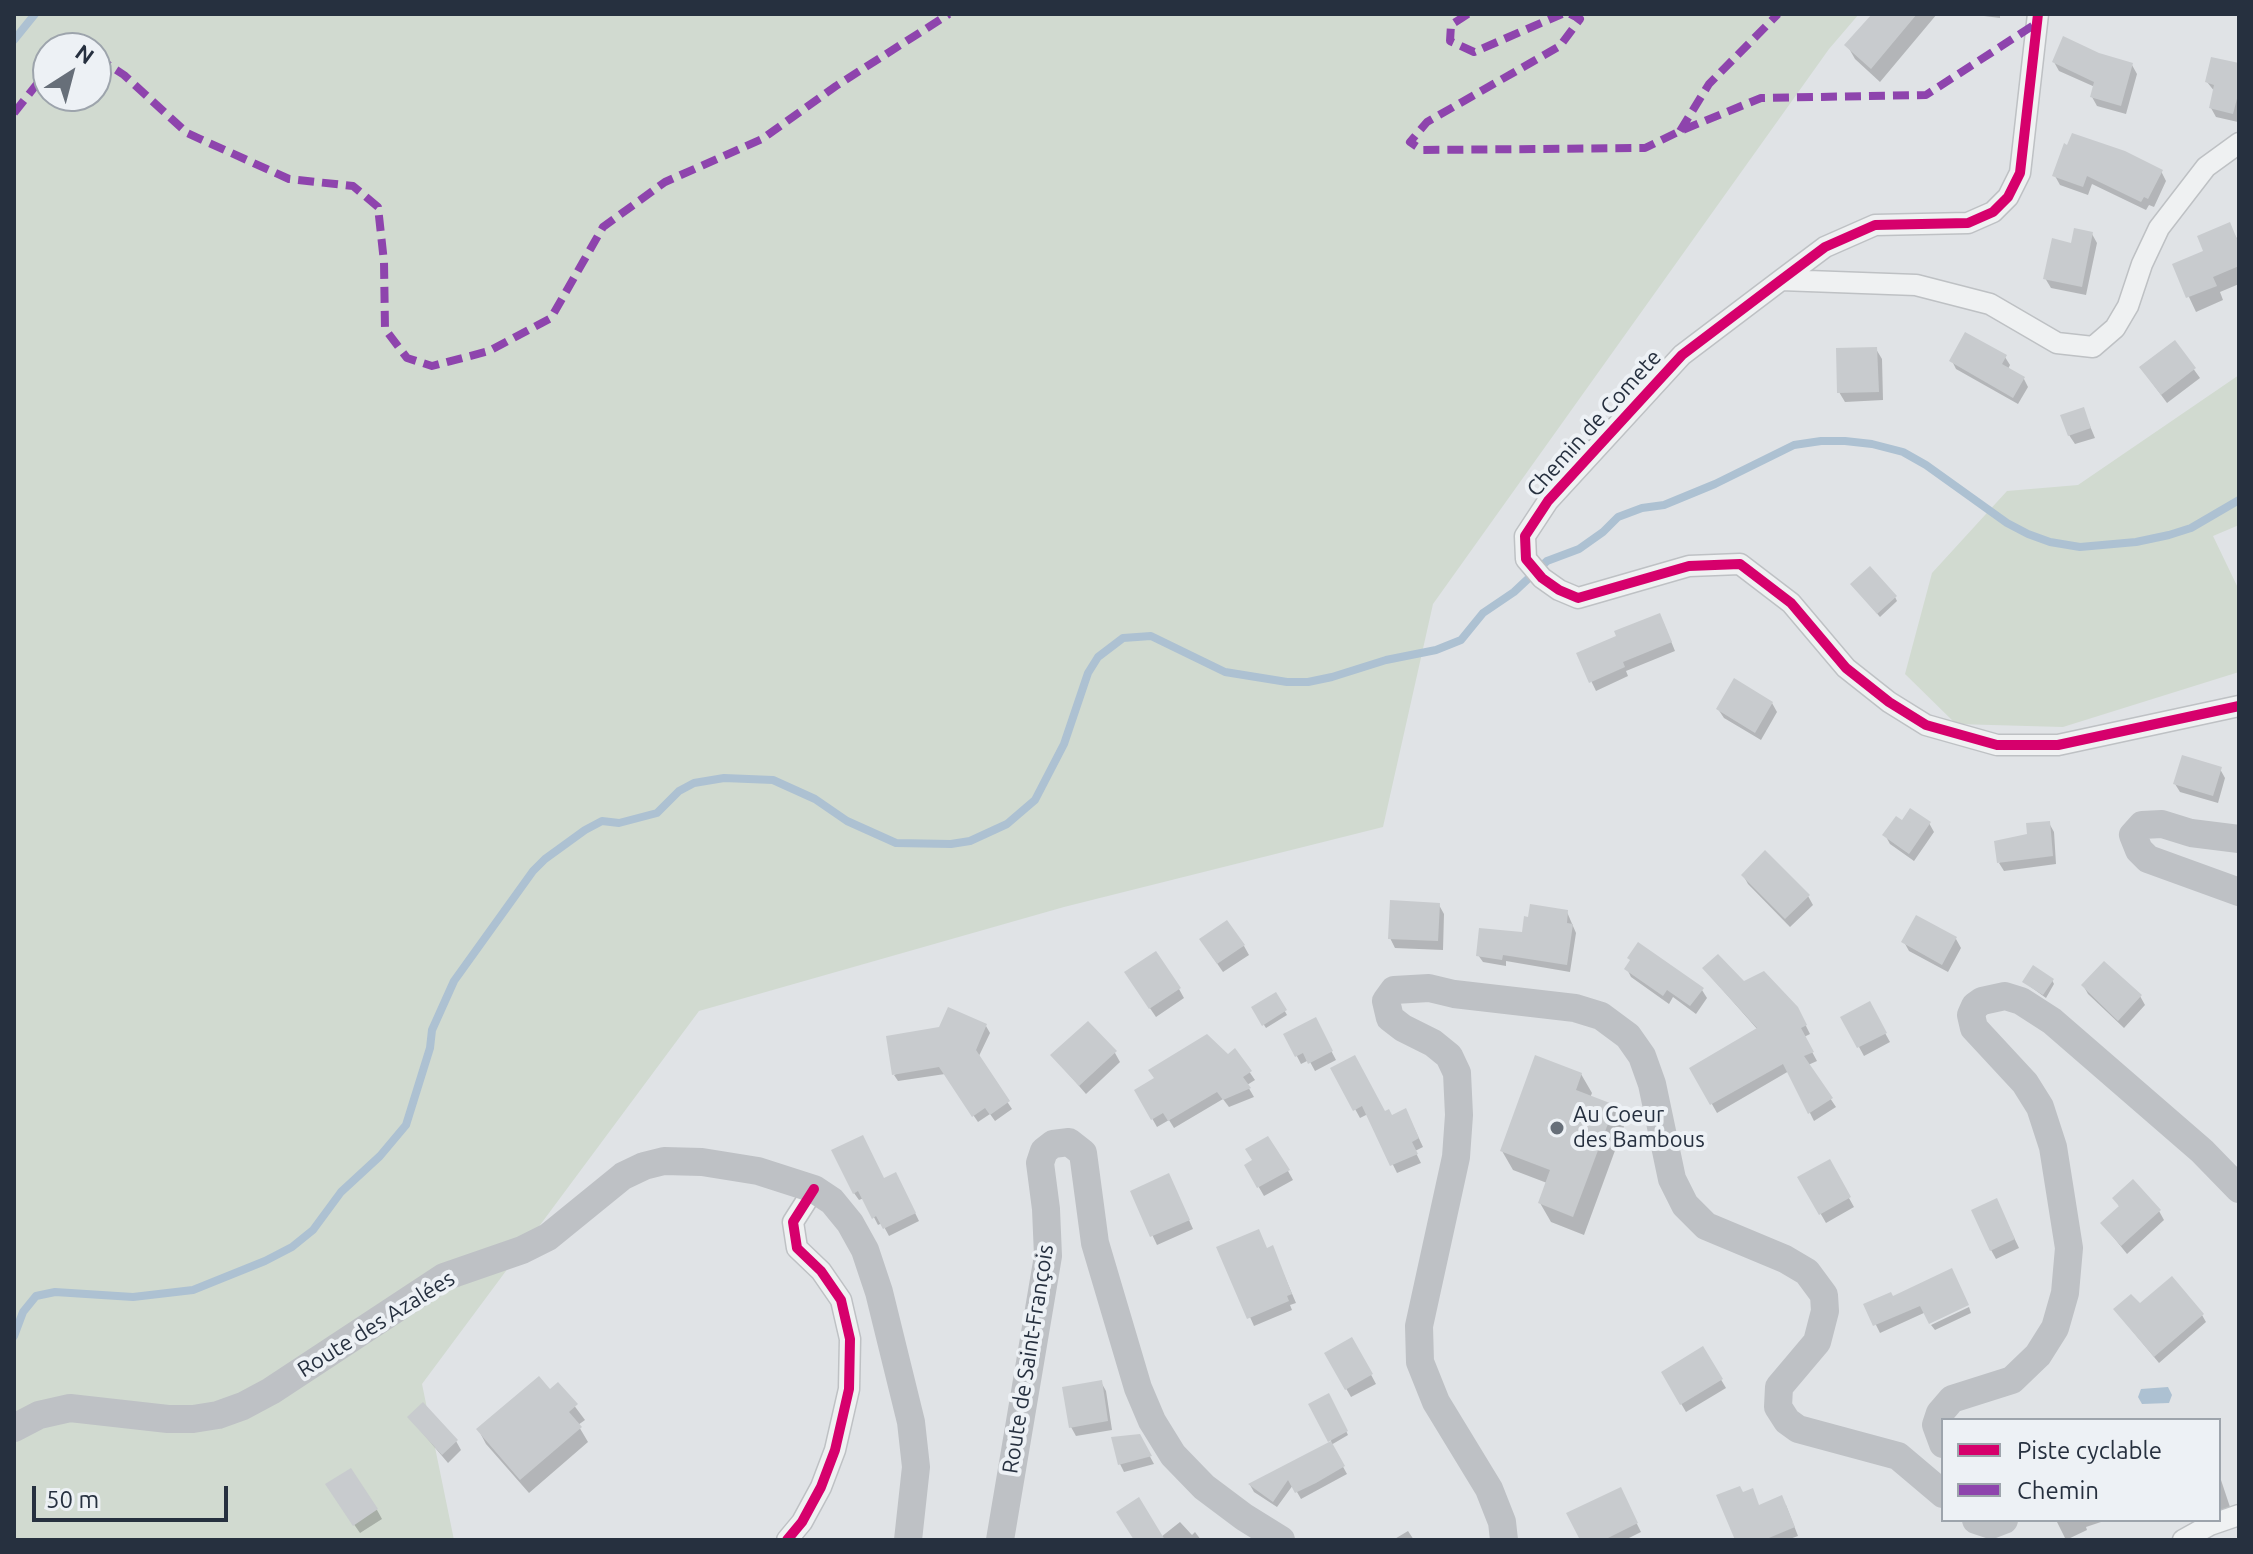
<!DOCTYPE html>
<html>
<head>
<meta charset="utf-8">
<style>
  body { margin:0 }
  #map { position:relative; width:2253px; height:1554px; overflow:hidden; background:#e0e3e6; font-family:Ubuntu,sans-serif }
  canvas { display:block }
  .frame { position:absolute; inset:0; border:16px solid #26303f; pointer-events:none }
  .legend { position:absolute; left:1941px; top:1418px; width:280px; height:104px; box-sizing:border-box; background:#edf1f5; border:2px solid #9da4ac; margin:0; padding:10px 14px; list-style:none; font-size:24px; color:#26303f }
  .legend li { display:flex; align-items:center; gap:16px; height:40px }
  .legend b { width:40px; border:2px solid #9da4ac }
  .north { position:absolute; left:32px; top:32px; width:80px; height:80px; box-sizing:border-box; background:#edf1f5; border:2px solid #9da4ac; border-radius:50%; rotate:36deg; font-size:22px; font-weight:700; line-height:32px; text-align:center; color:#26303f }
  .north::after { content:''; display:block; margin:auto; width:28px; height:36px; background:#676f79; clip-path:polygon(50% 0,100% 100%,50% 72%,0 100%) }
  .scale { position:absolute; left:32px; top:1486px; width:196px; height:36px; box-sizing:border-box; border:4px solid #26303f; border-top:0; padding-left:10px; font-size:24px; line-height:28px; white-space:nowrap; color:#26303f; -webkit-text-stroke:6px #edf1f5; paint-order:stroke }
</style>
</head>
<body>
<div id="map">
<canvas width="2253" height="1554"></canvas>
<div class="frame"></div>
<ul class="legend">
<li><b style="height:10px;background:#d6006c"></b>Piste cyclable</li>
<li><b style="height:10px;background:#8e44ad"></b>Chemin</li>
</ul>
<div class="north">N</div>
<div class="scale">50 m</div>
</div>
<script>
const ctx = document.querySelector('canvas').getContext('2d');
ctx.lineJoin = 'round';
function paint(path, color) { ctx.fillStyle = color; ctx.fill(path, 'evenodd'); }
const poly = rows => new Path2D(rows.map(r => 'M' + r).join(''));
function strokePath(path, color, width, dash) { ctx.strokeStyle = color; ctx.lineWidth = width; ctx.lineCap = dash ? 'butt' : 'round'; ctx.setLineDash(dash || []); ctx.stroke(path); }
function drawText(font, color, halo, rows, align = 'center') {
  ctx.font = font + ' Ubuntu,sans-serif'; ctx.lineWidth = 8; ctx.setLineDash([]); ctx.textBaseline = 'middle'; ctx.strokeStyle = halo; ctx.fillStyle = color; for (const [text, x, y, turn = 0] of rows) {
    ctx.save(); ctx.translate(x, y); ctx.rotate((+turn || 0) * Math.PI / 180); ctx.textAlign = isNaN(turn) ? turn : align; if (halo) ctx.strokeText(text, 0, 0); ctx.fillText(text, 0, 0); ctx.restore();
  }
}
paint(poly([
  [14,14,1859,14,1829,49,1433,604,1383,827,1064,907,699,1011,422,1384,454,1540,14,1540],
  [48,48,96,48,96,96,48,96],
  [2239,375,2239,525,2213,536,2239,590,2239,672,2063,727,1956,724,1905,674,1932,573,2007,491,2078,485]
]), '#d1dad0');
paint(poly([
  [2168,1387,2172,1395,2169,1403,2142,1404,2138,1397,2141,1389]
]), '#adc1d2');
paint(poly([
  [1874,14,1937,14,1880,82,1855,59,1847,45],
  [1968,14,2000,14,2000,18],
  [2099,55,2132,65,2137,74,2126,114,2097,106,2092,97,2095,87,2059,71,2054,62],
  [2239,65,2239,118,2238,122,2216,117,2211,108,2215,92,2207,82],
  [2161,171,2166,181,2154,207,2149,205,2146,210,2092,184,2088,195,2060,185,2055,176],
  [2229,225,2239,242,2239,284,2220,292,2223,300,2196,312,2174,265,2206,252],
  [2092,234,2097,243,2086,295,2051,288,2045,278,2072,245],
  [2175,343,2200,378,2167,403,2147,376],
  [1876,349,1882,359,1883,400,1845,402,1839,392],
  [2005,357,2010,365,2008,369,2024,379,2028,387,2018,404,1956,369,1952,361],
  [2083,409,2095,438,2075,444,2069,435],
  [1855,588,1895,597,1897,601,1880,617],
  [1664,624,1675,651,1626,671,1628,676,1596,691,1578,654,1618,637],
  [1772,703,1777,712,1761,740,1724,718,1718,709],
  [2220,769,2225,778,2218,803,2180,792,2175,784],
  [1903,823,1929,823,1934,832,1914,861,1890,844,1885,835],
  [2049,823,2054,832,2056,864,2004,871,1999,863,2029,836],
  [1743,875,1808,896,1813,905,1790,927,1748,884],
  [1439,905,1444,914,1443,950,1395,948,1390,938],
  [1567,912,1576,933,1570,972,1506,961,1506,966,1483,962,1478,955],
  [1956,939,1961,948,1948,972,1909,951,1904,942],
  [1244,946,1249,955,1223,972,1207,949],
  [1627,969,1702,990,1707,998,1696,1014,1673,997,1669,1004,1631,977],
  [1704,969,1743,984,1802,1018,1810,1034,1804,1037,1817,1061,1808,1065,1836,1107,1814,1121,1789,1071,1717,1113,1692,1069,1758,1030],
  [2052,980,2054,984,2046,998,2024,982],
  [1132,982,1179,989,1184,998,1156,1017],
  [2083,985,2140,996,2145,1005,2124,1028,2088,994],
  [1275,994,1287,1015,1266,1028,1253,1008],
  [1869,1004,1890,1042,1864,1056,1843,1018],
  [1315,1020,1336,1060,1315,1071,1309,1060,1301,1064,1286,1035],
  [986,1026,990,1033,978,1058,1012,1109,995,1121,990,1114,978,1122,945,1074,898,1081,894,1075],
  [1235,1051,1255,1080,1247,1085,1254,1097,1229,1107,1223,1099,1174,1128,1169,1120,1157,1127,1136,1090,1227,1057],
  [1115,1053,1120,1062,1086,1094,1053,1056],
  [1333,1069,1385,1113,1391,1117,1410,1119,1423,1147,1415,1151,1421,1163,1397,1173,1368,1114,1360,1118],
  [1581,1074,1592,1093,1590,1098,1613,1106,1624,1126,1584,1235,1551,1222,1540,1203,1547,1183,1513,1170,1502,1151],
  [862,1137,884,1180,900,1182,919,1221,889,1236,882,1223,878,1225,864,1198,859,1200,854,1193],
  [1254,1161,1288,1171,1293,1180,1264,1196,1246,1165],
  [1829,1162,1854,1207,1826,1223,1800,1178],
  [1173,1184,1193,1229,1157,1245,1132,1192],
  [2115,1199,2159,1211,2164,1220,2127,1254,2102,1223,2120,1208],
  [2001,1210,2019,1248,1996,1259,1991,1250],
  [1219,1248,1267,1250,1276,1256,1296,1303,1290,1305,1292,1310,1254,1326],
  [1892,1298,1967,1304,1926,1312,1880,1333,1866,1305],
  [2140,1306,2202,1315,2206,1322,2159,1363,2115,1310],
  [1969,1307,1971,1313,1935,1330,1931,1325],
  [1352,1339,1376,1384,1351,1397,1326,1354],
  [1703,1349,1726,1388,1686,1412,1663,1373],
  [1101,1382,1106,1391,1112,1430,1076,1436,1071,1427],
  [558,1384,585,1420,578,1425,588,1442,529,1493,486,1444,478,1429,550,1392],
  [1329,1396,1348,1435,1331,1445,1347,1474,1301,1499,1293,1485,1277,1507,1254,1492,1250,1485,1331,1443],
  [409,1417,456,1441,461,1450,448,1463],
  [1139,1436,1154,1464,1124,1472,1120,1464],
  [2219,1474,2232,1513,2219,1519],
  [333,1494,377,1510,382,1519,360,1533],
  [1743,1494,1759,1507,1786,1505,1798,1536,1787,1540,1737,1540],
  [1624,1498,1641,1532,1625,1540,1582,1540],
  [2056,1520,2107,1520,2086,1527,2087,1530,2066,1540],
  [1180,1522,1192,1535,1195,1532,1201,1540,1136,1540,1161,1537],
  [1408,1531,1414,1540,1393,1540]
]), '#0003');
strokePath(poly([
  [14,40,35,14],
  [14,1336,23,1312,36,1296,55,1292,133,1297,193,1290,265,1261,292,1247,313,1230,341,1192,380,1156,406,1125,430,1048,432,1030,454,981,533,871,545,859,585,830,602,821,619,823,657,813,679,791,694,783,724,778,773,780,815,799,847,821,896,843,951,844,970,841,1007,824,1035,800,1064,744,1088,673,1098,657,1123,638,1151,636,1225,672,1287,682,1308,682,1332,677,1386,660,1436,650,1461,640,1483,613,1514,592,1547,561,1579,549,1603,532,1618,517,1642,508,1664,505,1715,484,1794,445,1821,441,1845,441,1872,444,1903,452,1926,465,2007,523,2028,534,2050,542,2080,547,2136,542,2169,535,2191,528,2239,500]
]), '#adc1d2', 8);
paint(poly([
  [1872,14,1917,14,1871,69,1844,45],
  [2063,36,2099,53,2133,63,2121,106,2090,97,2094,82,2052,62],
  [2211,57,2239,63,2239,91,2233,114,2209,108,2214,85,2205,82],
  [2072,133,2125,151,2163,170,2148,199,2144,197,2141,202,2087,176,2083,187,2052,176,2064,143,2067,145],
  [2230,222,2239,244,2239,266,2213,277,2217,286,2186,298,2172,264,2203,251,2197,236],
  [2074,228,2093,232,2082,287,2043,279,2052,238,2071,243],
  [1965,332,2007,355,2002,364,2025,377,2013,398,1949,361],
  [2175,340,2196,368,2161,395,2139,367],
  [1877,347,1879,392,1837,393,1836,348],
  [2084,407,2091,428,2068,436,2060,415],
  [1870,566,1897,596,1877,614,1850,584],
  [1660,613,1672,642,1623,662,1625,667,1589,683,1576,653,1616,636,1614,631],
  [1734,678,1773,702,1755,733,1716,709],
  [2182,755,2222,767,2213,796,2173,784],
  [1910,808,1931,822,1909,854,1882,835,1896,816,1902,820],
  [2050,821,2053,856,1997,863,1994,841,2027,834,2026,823],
  [1765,850,1810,895,1785,919,1741,875],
  [1390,900,1440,903,1438,941,1388,939],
  [1530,904,1568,910,1567,923,1573,924,1567,965,1503,955,1502,960,1476,956,1479,928,1522,932,1524,916,1528,917],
  [1916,915,1957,937,1942,965,1901,942],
  [1227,920,1245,945,1217,964,1199,939],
  [1638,942,1704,988,1690,1006,1667,990,1663,996,1624,969,1630,960,1627,958],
  [1156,951,1181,988,1149,1009,1124,972],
  [1718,954,1744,981,1764,971,1798,1007,1807,1025,1801,1028,1814,1052,1804,1056,1833,1098,1808,1114,1783,1064,1710,1105,1689,1068,1757,1028,1702,968],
  [2104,961,2142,995,2118,1021,2081,985],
  [2033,965,2054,979,2043,995,2022,982],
  [1276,992,1287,1010,1262,1026,1251,1007],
  [1870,1001,1887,1033,1857,1048,1840,1017],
  [948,1007,987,1024,976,1050,1010,1101,990,1115,985,1108,972,1117,939,1067,892,1075,886,1036,939,1027],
  [1316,1017,1333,1051,1308,1064,1303,1053,1295,1057,1283,1034],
  [1088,1021,1117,1051,1079,1086,1050,1055],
  [1207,1034,1228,1054,1235,1048,1252,1071,1243,1077,1251,1088,1223,1100,1217,1092,1168,1121,1163,1113,1151,1120,1134,1090,1154,1078,1148,1070],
  [1355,1055,1385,1111,1389,1109,1392,1115,1406,1108,1419,1138,1412,1142,1418,1154,1390,1166,1362,1106,1353,1111,1330,1068],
  [1535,1055,1582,1073,1576,1090,1615,1105,1573,1217,1538,1203,1550,1170,1500,1151],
  [863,1135,884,1178,896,1172,916,1213,883,1229,876,1216,872,1219,858,1191,853,1194,831,1150],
  [1268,1136,1290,1170,1257,1188,1244,1165,1252,1160,1245,1149],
  [1830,1159,1851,1197,1819,1215,1797,1177],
  [1169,1173,1190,1220,1150,1237,1130,1191],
  [2133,1179,2161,1210,2121,1246,2100,1223,2119,1206,2112,1198],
  [1997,1198,2015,1239,1990,1251,1971,1210],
  [1259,1229,1267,1248,1273,1245,1292,1294,1287,1296,1289,1301,1247,1319,1216,1247],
  [1952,1268,1969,1305,1929,1324,1920,1306,1873,1326,1863,1304,1891,1292,1893,1296],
  [2172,1276,2204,1314,2154,1357,2113,1309,2131,1294,2140,1303],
  [1352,1337,1373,1374,1345,1390,1324,1353],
  [1703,1346,1723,1379,1680,1405,1661,1372],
  [539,1376,550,1389,558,1382,578,1404,569,1412,582,1427,520,1480,476,1429],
  [1102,1380,1108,1421,1069,1428,1062,1387],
  [1329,1393,1348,1431,1328,1442,1308,1404],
  [423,1402,458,1440,442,1455,407,1417],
  [1140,1434,1152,1456,1118,1465,1111,1437],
  [1331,1441,1345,1466,1316,1483,1295,1493,1288,1480,1273,1502,1248,1484],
  [351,1468,378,1509,353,1526,325,1484],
  [1740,1486,1743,1492,1753,1488,1759,1505,1782,1495,1795,1527,1764,1540,1735,1540,1716,1495],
  [1621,1487,1638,1523,1604,1540,1580,1540,1566,1513],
  [1139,1497,1165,1540,1134,1540,1116,1512]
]), '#c8cbce');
const minor = poly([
  [2038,14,2020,173,2008,197,1993,212,1968,223,1875,225,1825,247,1781,280,1682,355,1548,501,1525,536,1526,559,1542,578,1559,590,1578,598,1689,566,1740,564,1791,603,1846,668,1889,702,1926,725,1997,745,2058,745,2239,706],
  [1781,280,1916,285,1990,304,2057,343,2093,347,2115,328,2128,306,2142,264,2159,228,2206,167,2239,143],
  [787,1540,802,1522,821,1487,835,1450,849,1389,850,1339,841,1300,821,1271,797,1248,793,1222,814,1189],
  [2183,1540,2210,1525,2239,1515]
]);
strokePath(minor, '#bec1c4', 23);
strokePath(minor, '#eff1f2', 20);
strokePath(poly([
  [2239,839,2191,833,2162,824,2142,825,2133,835,2139,850,2148,859,2239,892],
  [14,1428,39,1415,70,1408,168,1419,193,1419,218,1415,243,1406,271,1391,444,1277,522,1250,548,1237,623,1176,644,1166,664,1161,702,1162,758,1171,814,1189,832,1201,850,1223,865,1250,879,1292,911,1422,916,1467,908,1540],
  [1943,1444,1936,1425,1940,1413,1952,1399,2012,1380,2038,1355,2055,1328,2065,1293,2069,1248,2053,1147,2040,1107,2025,1083,1974,1028,1971,1015,1975,1006,1982,1001,2005,996,2021,1001,2052,1021,2202,1151,2239,1189],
  [1976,1520,1991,1525,2004,1520],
  [1000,1540,1048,1256,1046,1209,1040,1163,1044,1151,1053,1144,1069,1142,1083,1153,1095,1243,1138,1388,1152,1421,1173,1455,1204,1487,1244,1517,1281,1540],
  [1504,1540,1502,1522,1489,1489,1436,1402,1420,1362,1419,1326,1456,1157,1459,1115,1457,1073,1449,1056,1433,1043,1403,1028,1390,1018,1386,1001,1394,990,1429,988,1454,994,1575,1008,1601,1016,1628,1036,1642,1056,1652,1084,1672,1179,1685,1205,1706,1226,1785,1259,1807,1272,1824,1295,1825,1311,1817,1342,1779,1387,1778,1407,1787,1421,1798,1429,1898,1456,1943,1494]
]), '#bec1c5', 28);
strokePath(poly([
  [1468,14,1451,25,1450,41,1474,52,1562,14],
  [1570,14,1580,19,1560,46,1427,122,1410,142,1422,150,1645,148,1680,131,1761,98,1926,95,2037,23],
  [96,57,124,75,187,133,289,179,353,186,378,207,384,262,385,329,407,358,432,366,489,351,551,318,603,227,665,182,762,139,836,86,949,14],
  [14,113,48,70],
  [1680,131,1709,84,1778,14]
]), '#8e44ad', 8, [16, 8]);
strokePath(poly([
  [2038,14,2020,173,2008,197,1993,212,1968,223,1875,225,1825,247,1781,280,1682,355,1548,501,1525,536,1526,559,1542,578,1559,590,1578,598,1689,566,1740,564,1791,603,1846,668,1889,702,1926,725,1997,745,2058,745,2239,706],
  [787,1540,802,1522,821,1487,835,1450,849,1389,850,1339,841,1300,821,1271,797,1248,793,1222,814,1189]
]), '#d6006c', 10);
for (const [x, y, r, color] of [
  [1557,1128,8,"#676f79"]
]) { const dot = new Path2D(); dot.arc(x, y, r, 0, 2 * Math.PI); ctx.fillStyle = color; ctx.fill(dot); strokePath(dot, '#edf1f5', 3); }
drawText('22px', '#26303f', '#edf1f5', [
  ["Chemin de Comete",1594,423,-48],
  ["Route des Azalées",376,1324,-32],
  ["Route de Saint-François",1028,1359,-81]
]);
drawText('22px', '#26303f', '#edf1f5', [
  ["Au Coeur",1573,1115],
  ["des Bambous",1573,1140]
], 'left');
</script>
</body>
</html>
